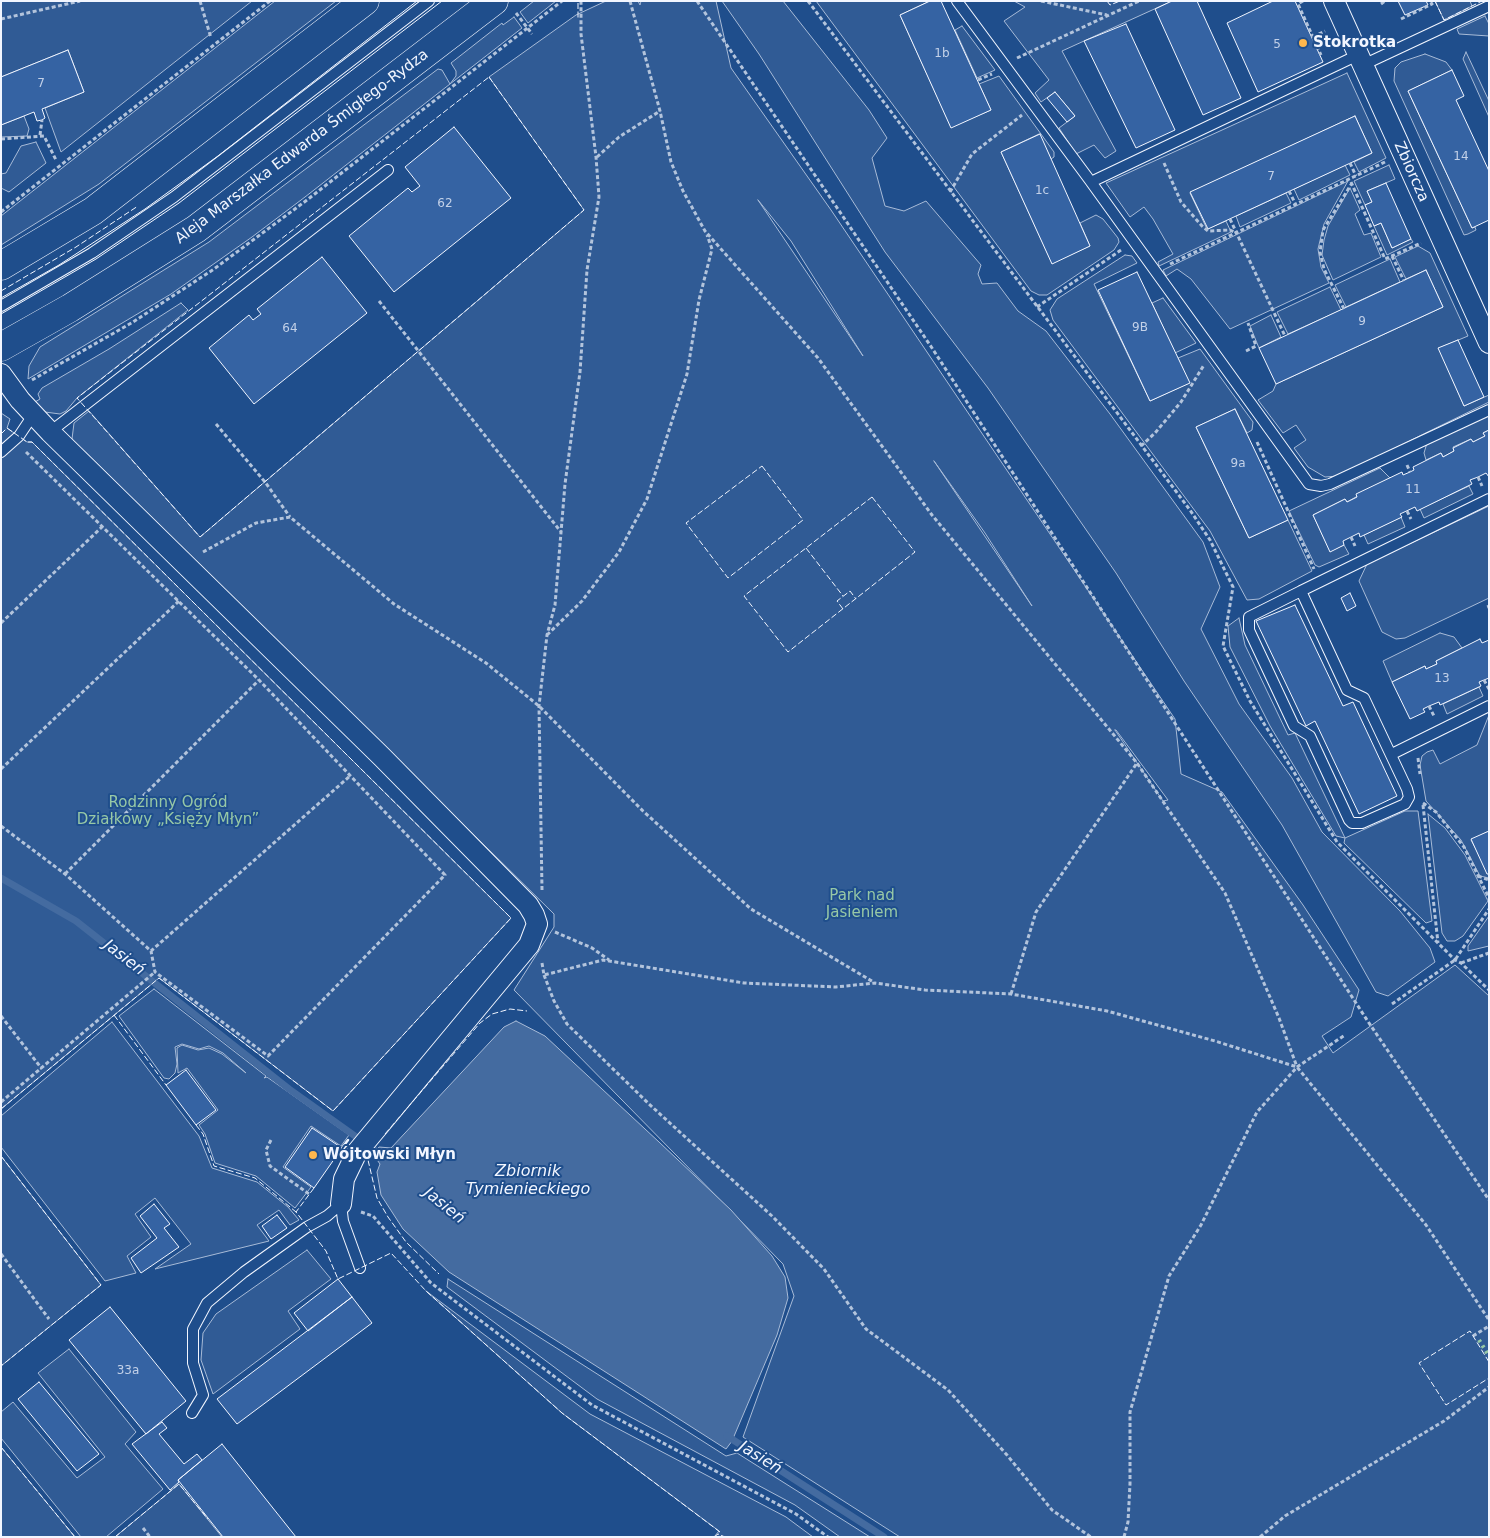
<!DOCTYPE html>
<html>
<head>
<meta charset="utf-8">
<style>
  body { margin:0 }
  #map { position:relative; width:1490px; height:1538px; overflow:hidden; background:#1f4e8c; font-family:"DejaVu Sans",sans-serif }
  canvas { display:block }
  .frame { position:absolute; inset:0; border:2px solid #f2f6ff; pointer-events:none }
</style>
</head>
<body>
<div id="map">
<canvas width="1490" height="1538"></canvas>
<div class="frame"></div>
</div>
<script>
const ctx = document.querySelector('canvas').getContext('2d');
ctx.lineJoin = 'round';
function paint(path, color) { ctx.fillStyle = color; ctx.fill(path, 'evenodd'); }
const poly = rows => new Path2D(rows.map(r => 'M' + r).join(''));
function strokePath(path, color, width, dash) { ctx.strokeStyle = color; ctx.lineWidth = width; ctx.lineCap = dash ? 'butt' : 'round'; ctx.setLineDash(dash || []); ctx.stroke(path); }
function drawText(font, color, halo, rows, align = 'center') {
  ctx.font = font + ' "DejaVu Sans",sans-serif'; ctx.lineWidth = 4; ctx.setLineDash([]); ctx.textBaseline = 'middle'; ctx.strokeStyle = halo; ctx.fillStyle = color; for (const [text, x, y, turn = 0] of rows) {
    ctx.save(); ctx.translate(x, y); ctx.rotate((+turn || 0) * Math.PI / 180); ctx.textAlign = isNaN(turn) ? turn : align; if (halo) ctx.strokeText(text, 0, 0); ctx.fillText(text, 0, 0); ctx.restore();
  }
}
const green = poly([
  [1,1,252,1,61,152,45,108,84,92,68,50,1,77,1,1],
  [275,1,336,1,99,184,1,245,1,216,275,1],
  [534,1,556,1,528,23,520,12,534,1],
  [606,1,638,1,640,5,641,1,716,1,731,68,831,210,1175,719,1181,774,1222,792,1303,905,1359,990,1351,1017,1322,1036,1333,1053,1455,965,1489,996,1489,1537,900,1537,743,1437,794,1296,783,1264,514,990,554,927,554,914,72,439,74,423,89,411,200,537,584,210,489,77,576,15,606,1],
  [758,200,791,241,863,356,758,200],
  [934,461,985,533,1032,606,934,461],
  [1115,730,1116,730,1168,800,1163,801,1115,730],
  [722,1,783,1,869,110,887,138,872,158,885,206,904,211,926,201,981,265,978,274,982,284,997,283,1018,311,1046,331,1110,414,1203,542,1220,587,1201,629,1239,704,1292,778,1322,832,1400,911,1430,948,1435,962,1388,996,1376,992,1282,825,1184,681,1116,573,988,388,885,252,759,54,722,1],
  [816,1,930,1,900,15,951,127,991,110,979,84,999,76,1054,152,1054,157,1051,159,1039,134,1001,152,1052,263,1090,246,1080,223,1096,215,1103,219,1118,238,1119,242,1114,250,1047,295,1039,295,1031,291,816,1],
  [1014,1,1172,1,1062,51,1116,151,1105,158,1094,145,1076,154,1059,128,1075,116,1055,92,1041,102,1035,93,1049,80,1004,21,1025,7,1014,1],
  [1435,1,1470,1,1472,6,1444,20,1435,1],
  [1485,16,1489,24,1489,36,1459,34,1457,29,1485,16],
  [514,17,522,28,450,84,305,197,252,237,171,294,28,379,29,366,40,347,209,242,438,69,442,70,450,84,456,76,456,71,451,63,502,23,503,25,514,17],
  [962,26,995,70,977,78,955,30,962,26],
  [1466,52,1489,101,1489,117,1463,59,1466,52],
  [1425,54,1446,62,1452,70,1408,91,1472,228,1475,227,1476,230,1468,234,1464,235,1394,81,1395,68,1401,62,1425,54],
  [1347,73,1386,158,1359,172,1354,162,1372,153,1355,116,1190,193,1207,229,1226,221,1231,232,1159,266,1158,262,1173,254,1153,219,1144,207,1130,217,1106,183,1347,73],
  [24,116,29,129,27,136,1,137,1,125,24,116],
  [36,142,46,163,9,192,1,188,1,174,6,173,21,146,36,142],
  [1345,165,1350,175,1299,200,1294,189,1345,165],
  [1389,165,1395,179,1367,191,1372,202,1365,205,1354,181,1389,165],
  [1348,181,1324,224,1318,249,1321,267,1329,283,1230,329,1191,279,1177,269,1166,276,1163,270,1348,181],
  [1350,188,1360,210,1355,214,1364,235,1371,233,1381,257,1333,280,1322,255,1324,240,1328,226,1350,188],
  [1286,193,1291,203,1240,227,1236,216,1286,193],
  [1381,223,1392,248,1411,239,1413,242,1387,255,1374,226,1381,223],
  [1418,246,1430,253,1468,336,1439,348,1464,406,1489,395,1489,402,1338,476,1325,477,1308,467,1294,448,1306,440,1296,425,1283,433,1258,400,1273,391,1276,384,1443,307,1426,270,1406,279,1395,257,1418,246],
  [1125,255,1132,256,1137,263,1094,284,1150,401,1189,383,1178,358,1200,349,1253,422,1252,430,1247,433,1235,409,1196,427,1249,538,1288,520,1312,571,1259,599,1247,600,1210,531,1053,320,1050,310,1057,299,1125,255],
  [1390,259,1400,282,1346,307,1335,285,1390,259],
  [1330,287,1341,310,1288,334,1277,312,1330,287],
  [1163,298,1196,343,1175,353,1152,303,1163,298],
  [181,303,188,310,77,398,66,411,60,414,45,412,35,402,40,399,38,394,42,388,109,349,181,303],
  [1271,315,1281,337,1259,348,1250,326,1271,315],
  [1,413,10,419,7,428,27,442,32,442,511,918,333,1111,159,978,1,1109,1,413],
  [1489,414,1489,430,1483,433,1485,436,1473,442,1471,439,1453,447,1454,451,1443,457,1441,453,1426,460,1424,453,1427,443,1489,414],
  [1380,468,1390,478,1347,502,1345,499,1313,515,1330,551,1344,545,1349,554,1319,567,1315,565,1289,511,1380,468],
  [1469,486,1473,494,1424,518,1420,509,1469,486],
  [1489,506,1489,598,1405,638,1396,639,1382,632,1359,581,1367,564,1489,506],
  [1401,517,1405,527,1368,544,1364,535,1401,517],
  [1239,618,1245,645,1288,735,1295,733,1345,838,1405,811,1418,811,1432,921,1426,923,1344,843,1345,838,1336,836,1270,726,1230,647,1228,626,1239,618],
  [1440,633,1454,637,1462,648,1436,661,1437,664,1426,669,1425,666,1392,682,1383,661,1440,633],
  [1479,687,1483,696,1447,714,1443,704,1479,687],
  [1489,715,1489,831,1471,840,1489,874,1489,878,1480,876,1461,840,1426,801,1420,765,1422,756,1427,752,1433,750,1440,764,1477,745,1489,715],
  [1428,814,1445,828,1465,855,1488,901,1463,936,1455,941,1447,941,1442,933,1428,814],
  [1489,916,1489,946,1468,951,1468,946,1489,916],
  [154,989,266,1076,264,1078,267,1077,349,1135,341,1146,311,1126,283,1167,311,1187,295,1208,256,1176,215,1163,205,1134,199,1125,218,1110,187,1068,178,1073,177,1048,182,1045,198,1050,209,1048,222,1054,246,1073,223,1053,209,1046,199,1049,182,1044,175,1047,177,1064,175,1073,169,1079,164,1078,119,1016,154,989],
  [112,1022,199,1136,212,1168,257,1182,288,1207,299,1220,290,1225,279,1210,257,1225,269,1241,155,1269,191,1244,155,1198,135,1214,151,1237,127,1256,136,1273,105,1281,1,1147,1,1116,112,1022],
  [1,1156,101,1285,1,1366,1,1156],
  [307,1250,331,1279,288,1311,300,1329,213,1394,201,1360,203,1333,216,1314,307,1250],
  [448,1279,726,1456,737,1453,870,1537,840,1537,795,1505,597,1399,447,1287,448,1279],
  [426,1291,590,1414,786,1517,813,1537,714,1537,719,1531,562,1413,426,1291],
  [69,1349,136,1432,125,1444,163,1489,106,1537,81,1537,1,1438,1,1412,13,1402,77,1478,105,1457,38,1373,69,1349],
  [1,1447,75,1537,1,1537,1,1447],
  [179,1484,222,1537,115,1537,179,1484]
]);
paint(green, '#305b95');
strokePath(green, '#a8bbd7', 1);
const water = poly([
  [516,1021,545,1036,659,1142,731,1210,772,1256,785,1277,788,1298,777,1335,732,1441,726,1449,449,1272,403,1229,381,1195,377,1172,380,1164,373,1154,376,1151,379,1147,391,1148,504,1027,516,1021]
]);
paint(water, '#446ba0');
strokePath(water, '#a8bbd7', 1);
strokePath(poly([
  [1,878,76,921,289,1089,383,1156],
  [727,1436,884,1537]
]), '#446ba0', 7);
const building = poly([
  [930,1,941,1,991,110,951,128,900,15,930,1],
  [1172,1,1197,1,1241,98,1203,115,1155,9,1172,1],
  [1273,1,1295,1,1323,62,1258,92,1227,23,1273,1],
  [1398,1,1426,1,1428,5,1405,15,1398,1],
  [1126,24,1175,130,1136,148,1084,41,1126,24],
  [68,50,84,92,42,109,45,118,42,120,37,121,34,112,1,125,1,77,68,50],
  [1452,70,1464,96,1456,100,1489,171,1489,220,1472,228,1408,91,1452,70],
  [1055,92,1075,116,1067,122,1047,98,1055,92],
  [1355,116,1372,153,1208,229,1190,192,1355,116],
  [454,127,511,198,394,292,349,236,408,188,412,192,420,186,405,167,454,127],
  [1040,134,1090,246,1052,264,1001,152,1040,134],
  [1386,183,1411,239,1392,248,1381,223,1374,226,1365,205,1372,202,1367,191,1386,183],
  [322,257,367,313,254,404,209,348,249,315,253,320,261,314,257,309,322,257],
  [1426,270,1443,307,1276,384,1259,348,1426,270],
  [1137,272,1190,383,1150,401,1098,290,1137,272],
  [1458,340,1484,397,1464,406,1438,348,1458,340],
  [1235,409,1288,520,1249,538,1196,427,1235,409],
  [1489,430,1489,477,1486,473,1478,477,1470,480,1472,484,1417,511,1415,507,1400,514,1402,517,1360,537,1359,533,1343,541,1344,545,1330,552,1313,515,1345,499,1347,502,1357,497,1356,494,1402,472,1403,475,1410,472,1414,470,1413,467,1441,453,1443,457,1454,451,1453,448,1471,439,1473,442,1485,436,1483,433,1489,430],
  [1350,593,1356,606,1347,611,1341,598,1350,593],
  [1295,605,1343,706,1353,702,1397,796,1359,814,1315,721,1306,726,1256,621,1295,605],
  [1480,639,1482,643,1489,640,1489,678,1479,682,1481,686,1440,705,1439,702,1429,706,1423,709,1425,712,1410,719,1392,682,1425,666,1426,669,1437,664,1436,661,1480,639],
  [1489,831,1489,874,1487,874,1471,839,1489,831],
  [186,1070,216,1110,196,1125,166,1085,186,1070],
  [312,1128,342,1148,314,1188,285,1167,312,1128],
  [154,1204,170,1224,164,1228,179,1247,141,1273,131,1258,157,1238,140,1216,154,1204],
  [277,1215,287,1228,271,1239,262,1226,277,1215],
  [338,1279,352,1297,308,1331,294,1313,338,1279],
  [352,1297,372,1323,237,1424,217,1399,352,1297],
  [110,1307,186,1401,146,1434,69,1340,110,1307],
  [39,1382,99,1454,77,1471,18,1399,39,1382],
  [162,1422,167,1428,159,1434,184,1464,197,1454,202,1460,178,1480,179,1482,170,1490,132,1444,162,1422],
  [222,1444,296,1537,223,1537,178,1480,222,1444]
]);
paint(building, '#3563a3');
strokePath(building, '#f2f6ff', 1);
const service = poly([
  [957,1,1091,182],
  [1358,55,1091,182,1309,484,1321,486,1330,484,1489,410],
  [1363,65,1489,6],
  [1,306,92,253,174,197,429,1],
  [50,432,388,170],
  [1,452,19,436,33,415],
  [1301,591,1347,690,1364,698,1407,789,1409,797,1405,804,1362,823,1352,823,1349,820,1310,736,1294,726,1249,630,1249,617,1301,591],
  [1301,591,1489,499],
  [1392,754,1489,706],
  [341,1204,343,1221,360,1268],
  [192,1413,203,1395,193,1363,193,1329,207,1303,244,1272,307,1227,327,1216,341,1204]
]);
const minor = poly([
  [1334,1,1489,343],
  [1,374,20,400,50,432,382,757,528,905,534,915,537,924,529,945,357,1152,344,1179,341,1204]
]);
const primary = poly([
  [1,266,93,211,365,1],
  [1,347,70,308,196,229,494,1]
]);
strokePath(service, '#f2f6ff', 12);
strokePath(minor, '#f2f6ff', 22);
strokePath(primary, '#f2f6ff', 29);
strokePath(poly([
  [200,1,211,38],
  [630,1,660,111,671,162,683,191,705,231,818,358,932,515,1137,763,1225,893,1279,1018,1297,1067],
  [697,1,932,348,1367,1020,1489,1200],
  [808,1,1190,510,1210,540,1233,587,1223,646,1250,701,1337,842,1455,960,1461,963,1489,990],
  [1041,1,1107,15],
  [1303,1,1298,4,1321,55],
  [1381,4,1385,1],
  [516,13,532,34],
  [1,19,80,1],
  [1401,19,1432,4,1430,1],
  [1313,37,1325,31],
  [1017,58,1139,1],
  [978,80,992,74],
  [40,135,42,120],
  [1,139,44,136,56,160],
  [597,157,619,137,660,111],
  [1164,163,1181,202,1202,226,1208,231,1230,230,1236,233],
  [1350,163,1356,176],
  [1351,182,1385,259,1421,243],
  [1289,191,1296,205],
  [950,192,972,154,1022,115],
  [1,212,270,1],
  [1230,219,1285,336],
  [1392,256,1404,281],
  [1170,264,1385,162],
  [379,301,561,532],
  [1037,307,1121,250],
  [1344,309,1324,269,1320,252,1323,230,1352,183],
  [1246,351,1256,346,1248,323],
  [32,380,133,322,214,269,307,200,562,1],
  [216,424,265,482,290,517],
  [1257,442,1314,569],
  [1141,446,1155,433,1181,402,1204,365],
  [26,452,259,680,445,875,268,1056,155,972,151,951],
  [1407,465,1410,472],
  [1478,477,1482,486],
  [1407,511,1411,519],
  [1351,537,1355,546],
  [203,552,256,523,290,517,394,604,486,663,539,706,643,811,751,909,875,983],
  [1488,605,1489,608],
  [1,623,103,526],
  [547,635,582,601,619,552,647,499,687,374,699,300,712,249,707,235],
  [1484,680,1489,689],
  [1429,706,1434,716],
  [1418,758,1420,774],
  [1,769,179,601],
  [1423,803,1436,812,1464,847,1489,898],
  [1423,805,1438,943],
  [1,826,65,874,151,951,350,776],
  [65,874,259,680],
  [1478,876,1489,880],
  [542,890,539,706,547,635,555,605,565,484,580,372,587,270,599,197,596,157,581,34,581,1],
  [555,932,592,948,609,960],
  [542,963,544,975,603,960,744,983,836,987,875,983,925,990,1011,994,1107,1011,1215,1041,1297,1067,1426,1225,1489,1320],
  [1461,963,1489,953],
  [544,975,554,1001,567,1024,649,1104,772,1216,824,1269,866,1329,948,1390,1007,1455,1052,1510,1091,1537],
  [1011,994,1036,912,1137,763],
  [1392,1004,1455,960,1489,909],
  [1,1016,42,1069],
  [1,1102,155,972],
  [271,1140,266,1150,270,1166,309,1194],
  [361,1212,373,1216,431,1283,592,1405,796,1514,828,1537],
  [1,1254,49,1319],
  [1473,1336,1489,1326],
  [143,1528,150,1537],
  [1124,1537,1128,1522,1130,1484,1130,1412,1169,1276,1201,1225,1257,1112,1297,1067,1345,1035],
  [1260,1537,1285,1516,1444,1421,1489,1387]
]), '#b3c4dc', 3, [4, 2.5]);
strokePath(service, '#1f4e8c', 10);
strokePath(minor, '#1f4e8c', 20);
strokePath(primary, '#1f4e8c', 28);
strokePath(poly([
  [1,298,59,265,145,209,218,156,417,1],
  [1,314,96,259,179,203,442,1]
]), '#f2f6ff', 1);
strokePath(poly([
  [1479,1340,1489,1356]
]), '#97c8a6', 4, [2.5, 4]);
strokePath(poly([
  [1107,1,1110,5,1120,1],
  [1435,1,1444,20,1482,1],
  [578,3,578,20],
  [489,77,584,210,200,537,77,398,489,77],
  [1,291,76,247,138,206],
  [1,434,7,428,27,442,32,442,511,918,333,1111,159,978,1,1109],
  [762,466,803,520,728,578,686,523,762,466],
  [872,497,915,552,788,652,744,596,872,497],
  [806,548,843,596],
  [843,609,837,601,850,591,856,599],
  [114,1015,166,1085],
  [196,1125,203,1134,214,1166,255,1178,296,1212],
  [385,1134,480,1023,492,1014,510,1009,527,1011],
  [1,1156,101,1285,1,1366],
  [368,1160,377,1198,388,1217,406,1242,439,1274],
  [314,1188,296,1212,326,1251,338,1279,391,1253,426,1291,562,1413,720,1532,718,1534],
  [1489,1362,1470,1331,1419,1363,1446,1405,1489,1378],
  [1,1447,75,1537],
  [115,1537,179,1484,208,1519],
  [714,1537,718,1534,725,1537]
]), '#f2f6ff', 1, [6, 2.5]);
strokePath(poly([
  [342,1148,348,1140]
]), '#f2f6ff', 2.5);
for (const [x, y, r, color] of [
  [1303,43,5,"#ffb74d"],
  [313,1155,5,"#ffb74d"]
]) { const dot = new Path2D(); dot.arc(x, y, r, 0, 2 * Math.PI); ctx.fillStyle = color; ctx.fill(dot); strokePath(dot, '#1f4e8c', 2); }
drawText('12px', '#c3d1e8', null, [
  ["5",1277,45],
  ["1b",942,54],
  ["7",41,84],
  ["14",1461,157],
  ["7",1271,177],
  ["1c",1042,191],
  ["62",445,204],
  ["9",1362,322],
  ["9B",1140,328],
  ["64",290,329],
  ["9a",1238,464],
  ["11",1413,490],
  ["13",1442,679],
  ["33a",128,1371]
]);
drawText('bold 15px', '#f2f6ff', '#1f4e8c', [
  ["Stokrotka",1313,43],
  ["Wójtowski Młyn",323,1155]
], 'left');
drawText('15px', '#f2f6ff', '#1f4e8c', [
  ["Aleja Marszałka Edwarda Śmigłego-Rydza",302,147,-37],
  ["Zbiorcza",1411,172,66]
]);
drawText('15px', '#97c8a6', '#1f4e8c', [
  ["Rodzinny Ogród",168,803],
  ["Działkowy „Księży Młyn”",168,820],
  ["Park nad",862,896],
  ["Jasieniem",862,913]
]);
drawText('italic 16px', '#f2f6ff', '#1f4e8c', [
  ["Jasień",124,958,38],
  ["Zbiornik",528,1172],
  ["Tymienieckiego",528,1190],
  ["Jasień",444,1206,39],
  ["Jasień",760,1458,32]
]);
</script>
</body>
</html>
